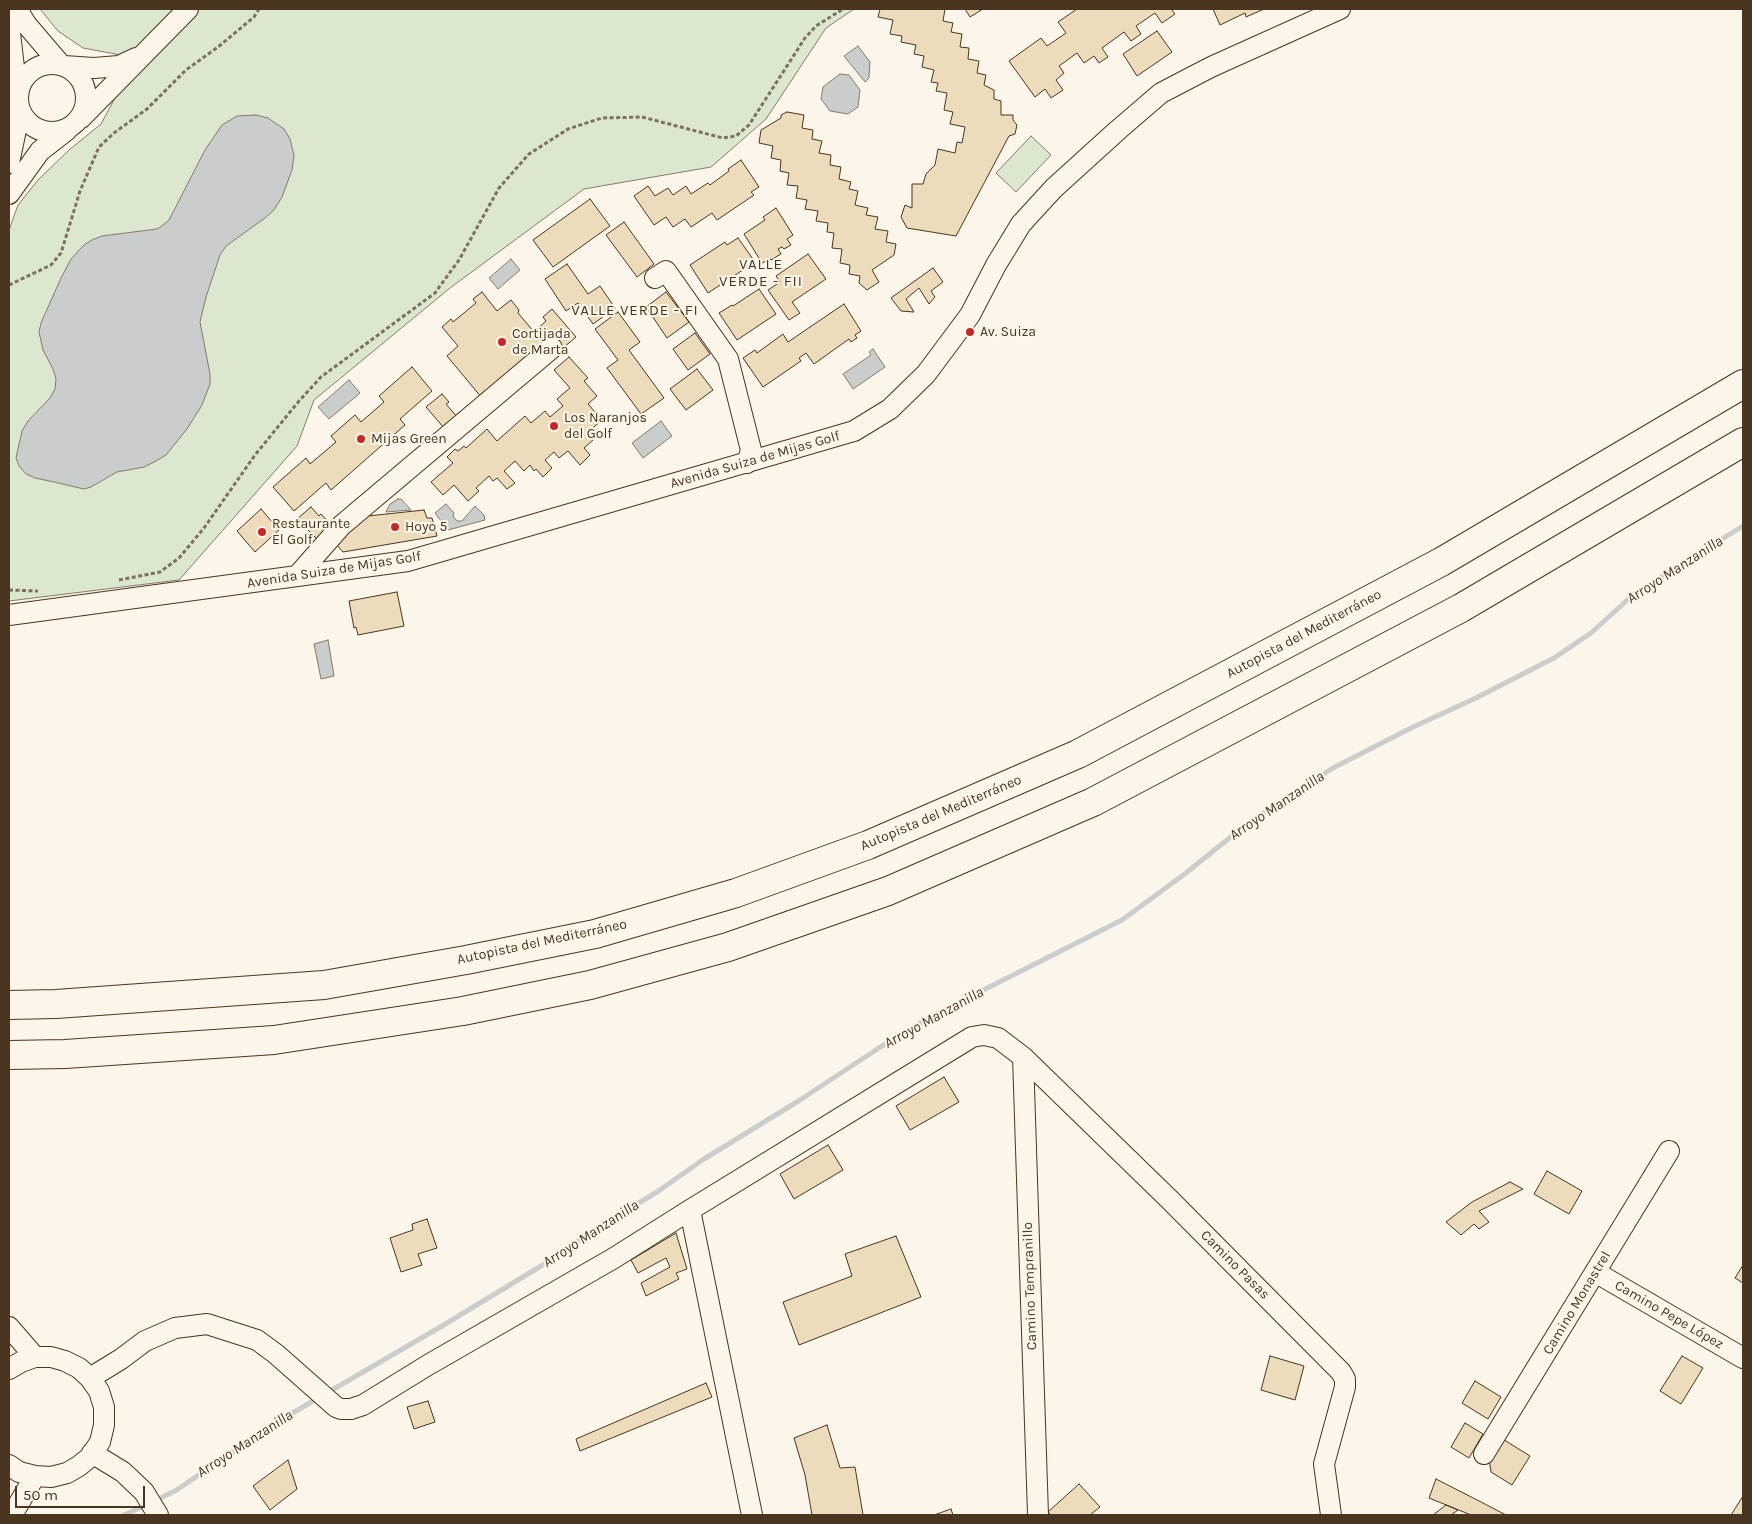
<!DOCTYPE html>
<html>
<head>
<meta charset="utf-8">
<style>
  body { margin:0 }
  #map { position:relative; width:1752px; height:1524px; overflow:hidden; background:#fbf6e9; font-family:Karla,sans-serif }
  canvas { display:block }
  .frame { position:absolute; inset:0; border:10px solid #4a3520; pointer-events:none }
  .scale { position:absolute; left:15px; top:1486px; width:130px; height:22px; box-sizing:border-box; border:2px solid #4a3520; border-top:0; padding-left:6px; font-size:15px; line-height:18px; white-space:nowrap; color:#4a3520; -webkit-text-stroke:4px #fbf6e9; paint-order:stroke }
</style>
</head>
<body>
<div id="map">
<canvas width="1752" height="1524"></canvas>
<div class="frame"></div>
<div class="scale">50 m</div>
</div>
<script>
const ctx = document.querySelector('canvas').getContext('2d');
ctx.lineJoin = 'round';
function paint(path, color) { ctx.fillStyle = color; ctx.fill(path, 'evenodd'); }
const poly = rows => new Path2D(rows.map(r => 'M' + r).join(''));
function strokePath(path, color, width, dash) { ctx.strokeStyle = color; ctx.lineWidth = width; ctx.lineCap = dash ? 'butt' : 'round'; ctx.setLineDash(dash || []); ctx.stroke(path); }
function drawText(font, color, halo, rows, align = 'center') {
  ctx.font = font + ' Karla,sans-serif'; ctx.lineWidth = 4; ctx.setLineDash([]); ctx.textBaseline = 'middle'; ctx.strokeStyle = halo; ctx.fillStyle = color; for (const [text, x, y, turn = 0] of rows) {
    ctx.save(); ctx.translate(x, y); ctx.rotate((+turn || 0) * Math.PI / 180); ctx.textAlign = isNaN(turn) ? turn : align; if (halo) ctx.strokeText(text, 0, 0); ctx.fillText(text, 0, 0); ctx.restore();
  }
}
const green = poly([
  [40,9,854,9,826,28,766,119,711,167,584,189,450,288,314,400,297,446,179,580,9,601,9,230,18,205,38,180,69,150,101,124,117,94,121,55,83,48,58,31,40,9],
  [1031,136,1051,155,1016,192,996,173,1031,136]
]);
paint(green, '#dce7d0');
strokePath(green, '#887966', 1);
const water = poly([
  [858,46,870,62,869,78,865,82,844,56,858,46],
  [840,74,849,75,860,90,858,107,848,114,830,111,821,99,823,87,840,74],
  [256,115,268,118,284,129,290,139,294,155,292,170,282,197,274,210,265,218,226,246,220,255,206,297,200,322,210,374,210,384,202,405,187,429,166,455,156,461,144,467,117,472,91,487,84,489,54,482,35,478,26,474,19,466,16,458,22,431,28,421,50,398,55,389,56,379,53,369,43,350,39,332,41,323,61,278,71,259,84,245,92,240,102,236,157,229,163,225,169,220,205,150,222,125,237,116,256,115],
  [511,259,520,270,498,289,489,278,511,259],
  [873,349,885,367,853,389,843,374,871,355,869,352,873,349],
  [349,380,360,393,329,419,318,407,349,380],
  [661,421,672,436,643,458,632,443,661,421],
  [398,499,401,499,411,510,386,512,390,504,398,499],
  [446,504,454,513,453,516,457,521,462,521,475,506,484,515,485,520,448,530,435,513,446,504],
  [328,640,334,676,321,679,314,644,328,640]
]);
paint(water, '#c9cecd');
strokePath(water, '#887966', 1);
strokePath(poly([
  [327,1393,442,1326,541,1266,599,1227,657,1192,704,1159,800,1100,885,1044,934,1015,1122,920,1186,873,1248,823,1333,768,1411,728,1476,698,1554,658,1591,633,1634,594,1743,526],
  [154,1501,175,1491,276,1423,318,1398],
  [124,1515,146,1505]
]), '#c9cecd', 5);
const building = poly([
  [880,9,945,9,943,21,953,23,951,32,962,34,960,47,969,48,968,59,979,61,977,73,986,75,984,85,994,90,994,99,1001,101,1001,115,1013,115,1013,120,1017,125,1015,134,1009,136,956,236,907,228,901,217,905,205,912,208,912,184,923,184,926,174,935,165,938,149,955,153,957,142,962,143,965,127,950,124,953,112,944,110,947,93,936,91,938,83,931,82,934,70,922,67,924,56,914,54,916,45,901,42,902,36,890,34,893,20,878,17,880,9],
  [965,9,983,9,970,17,965,9],
  [1077,9,1171,9,1175,14,1162,23,1155,13,1136,26,1141,34,1131,41,1124,32,1102,48,1108,57,1099,63,1094,56,1084,63,1077,53,1059,66,1064,73,1056,80,1063,90,1051,98,1045,89,1035,97,1009,61,1041,38,1047,46,1066,33,1058,22,1077,9],
  [1213,9,1264,9,1246,17,1245,13,1220,25,1213,9],
  [1157,31,1172,52,1137,76,1123,54,1157,31],
  [787,112,804,115,802,128,813,130,812,139,822,141,819,153,831,155,830,165,841,167,839,179,851,182,849,189,858,191,855,205,868,208,866,215,878,217,875,229,888,231,886,242,896,244,894,255,872,270,879,282,867,290,859,283,860,276,849,274,850,265,840,263,842,249,832,248,834,233,827,232,828,223,816,221,818,211,805,209,807,200,796,198,798,186,787,185,789,173,780,171,781,160,771,158,773,146,759,143,761,130,781,118,781,115,787,112],
  [741,160,759,187,751,192,754,195,717,220,712,213,691,227,685,219,673,227,666,217,654,225,634,196,648,186,655,196,668,188,673,195,686,186,691,194,708,183,710,185,729,171,728,169,741,160],
  [590,199,610,226,553,267,533,240,590,199],
  [776,208,793,235,787,239,791,245,784,249,782,247,778,249,781,254,771,260,770,259,762,263,744,234,765,220,763,217,776,208],
  [624,222,654,264,637,277,606,235,624,222],
  [738,238,755,262,708,293,690,265,725,242,727,245,738,238],
  [808,254,826,279,792,302,800,313,789,320,768,290,780,282,776,276,808,254],
  [567,264,588,294,600,286,615,308,593,324,578,303,566,311,545,279,567,264],
  [933,268,943,282,931,291,935,297,929,304,919,288,906,299,914,312,901,311,891,298,933,268],
  [759,289,776,314,737,340,719,313,732,305,733,306,759,289],
  [482,292,497,311,511,300,519,310,518,313,534,332,546,321,543,317,552,309,576,337,563,348,554,337,482,398,447,356,458,346,442,327,451,319,453,322,476,303,473,299,482,292],
  [666,292,689,322,667,338,646,307,666,292],
  [844,304,861,331,855,335,857,338,851,342,849,339,814,364,806,353,799,358,801,361,763,387,743,358,755,350,757,353,783,334,788,342,844,304],
  [618,312,640,342,629,350,664,398,641,414,607,368,618,360,595,329,618,312],
  [695,333,710,354,688,370,673,349,695,333],
  [569,357,588,378,584,381,597,396,588,404,602,420,587,433,593,440,584,448,590,455,580,465,568,451,559,458,554,452,545,460,552,468,543,477,536,469,534,471,530,465,524,471,515,461,504,471,515,483,507,489,497,478,493,481,489,476,476,488,479,491,468,501,454,485,443,495,431,482,453,463,447,457,455,449,458,451,464,446,466,448,487,429,497,441,525,416,531,423,545,411,550,417,563,406,557,399,570,388,554,370,569,357],
  [412,367,432,391,400,419,405,425,331,490,326,483,294,511,273,487,306,458,310,464,336,442,331,436,355,415,361,422,384,402,379,396,412,367],
  [697,369,713,390,686,410,670,389,697,369],
  [442,394,449,402,446,404,458,418,445,429,426,407,442,394],
  [311,507,319,516,321,514,332,526,317,539,297,519,311,507],
  [261,509,279,530,255,552,237,531,261,509],
  [424,510,427,518,432,518,437,536,343,552,335,543,368,516,424,510],
  [397,592,404,626,358,635,356,627,354,628,349,601,397,592],
  [944,1077,959,1102,910,1130,896,1106,944,1077],
  [828,1145,843,1170,794,1199,780,1174,828,1145],
  [1547,1171,1582,1191,1569,1214,1534,1194,1547,1171],
  [1510,1182,1523,1189,1479,1211,1489,1222,1479,1229,1474,1224,1461,1235,1446,1222,1472,1202,1510,1182],
  [427,1219,437,1248,418,1254,422,1265,401,1272,390,1238,413,1230,412,1224,427,1219],
  [676,1233,687,1269,676,1273,679,1279,646,1296,641,1283,670,1267,666,1258,638,1273,631,1260,676,1233],
  [896,1236,921,1297,799,1345,783,1302,852,1276,845,1254,896,1236],
  [1743,1265,1743,1283,1735,1278,1743,1265],
  [1270,1356,1304,1366,1295,1400,1261,1390,1270,1356],
  [1682,1356,1703,1368,1681,1404,1660,1391,1682,1356],
  [1475,1381,1501,1397,1488,1419,1462,1403,1475,1381],
  [706,1383,712,1397,580,1451,576,1439,706,1383],
  [428,1401,435,1422,414,1429,407,1407,428,1401],
  [1465,1423,1483,1434,1469,1458,1451,1447,1465,1423],
  [827,1425,840,1468,855,1467,863,1515,812,1515,805,1475,794,1438,827,1425],
  [1501,1438,1530,1456,1512,1485,1491,1472,1489,1459,1501,1438],
  [288,1460,297,1489,270,1510,253,1486,288,1460],
  [1436,1479,1483,1503,1506,1515,1471,1515,1429,1498,1436,1479],
  [1079,1484,1100,1507,1090,1515,1051,1515,1048,1512,1079,1484],
  [1743,1496,1743,1515,1731,1515,1743,1496],
  [1446,1505,1458,1510,1451,1515,1433,1515,1446,1505],
  [951,1509,953,1515,934,1515,951,1509]
]);
paint(building, '#ecdcbc');
strokePath(building, '#4a3520', 1);
const minor = poly([
  [17,9,26,24,61,65],
  [9,24,17,94],
  '18 98a34 34 0 1 1 68 0a34 34 0 1 1-68 0Z',
  [64,66,94,68,119,66,136,58],
  [81,118,188,9],
  [9,163,20,111],
  [9,194,40,151,67,130],
  [655,278,666,271,728,359,751,450,747,463],
  [297,576,342,525,552,348],
  [9,615,408,561,854,431,890,409,926,374,970,315,996,265,1021,224,1054,188,1118,130,1161,93,1211,67,1340,9],
  [1023,1057,1038,1515],
  [690,1210,752,1515],
  [1595,1272,1743,1358],
  [9,1327,35,1357],
  [9,1369,21,1362,35,1357,51,1357,65,1361,79,1368,90,1378,99,1391,104,1407,104,1425,100,1442,90,1457,79,1466,67,1473,51,1477,35,1476,19,1472,9,1465],
  [90,1378,121,1359,145,1341,175,1328,207,1324,257,1340,276,1354,336,1407,341,1409,351,1409,363,1405,428,1365,614,1258,690,1210,972,1037,984,1035,998,1038,1023,1057,1169,1199,1341,1372,1345,1379,1345,1387,1324,1464,1331,1515],
  [92,1453,123,1472,144,1492,158,1515],
  [1484,1454,1669,1151],
  [12,1515,35,1476]
]);
const highway = poly([
  [9,1005,56,1004,324,985,466,960,595,934,736,893,868,845,1078,754,1441,562,1743,384],
  [9,1055,65,1054,274,1040,463,1011,590,985,728,947,888,891,1093,802,1461,608,1743,442]
]);
strokePath(minor, '#4a3520', 22);
strokePath(highway, '#4a3520', 30);
strokePath(poly([
  [9,285,51,265,61,253,80,191,99,147,114,133,147,109,186,70,218,47,254,17,259,9],
  [119,580,160,572,179,558,204,528,255,455,299,401,321,377,435,293,459,260,499,188,529,154,568,129,602,118,642,117,723,138,736,136,749,125,805,38,816,26,843,9],
  [9,590,38,591]
]), '#7f6f5c', 3, [4, 2.5]);
strokePath(minor, '#fbf6e9', 20);
strokePath(highway, '#fbf6e9', 28);
for (const [x, y, r, color] of [
  [970,332,5,"#c62828"],
  [502,342,5,"#c62828"],
  [554,426,5,"#c62828"],
  [361,439,5,"#c62828"],
  [395,527,5,"#c62828"],
  [262,532,5,"#c62828"]
]) { const dot = new Path2D(); dot.arc(x, y, r, 0, 2 * Math.PI); ctx.fillStyle = color; ctx.fill(dot); strokePath(dot, '#fbf6e9', 2); }
drawText('14px', '#4a3520', '#fbf6e9', [
  ["Av. Suiza",980,332],
  ["Cortijada",512,334],
  ["de Marta",512,350],
  ["Los Naranjos",564,418],
  ["del Golf",564,434],
  ["Mijas Green",371,439],
  ["Restaurante",272,524],
  ["El Golf",272,540],
  ["Hoyo 5",405,527]
], 'left');
drawText('14px', '#4a3520', '#fbf6e9', [
  ["Avenida Suiza de Mijas Golf",755,460,-16],
  ["Avenida Suiza de Mijas Golf",334,570,-9],
  ["Autopista del Mediterráneo",1304,634,-28],
  ["Autopista del Mediterráneo",941,813,-23],
  ["Autopista del Mediterráneo",542,942,-12],
  ["Camino Pasas",1235,1265,45],
  ["Camino Tempranillo",1030,1286,-92],
  ["Camino Monastrel",1577,1303,-59],
  ["Camino Pepe López",1669,1315,30]
]);
ctx.letterSpacing = '1px';
drawText('15px', '#4a3520', '#fbf6e9', [
  ["VALLE",761,265],
  ["VERDE - FII",761,282],
  ["VALLE VERDE - FI",635,311]
]);
ctx.letterSpacing = '0px';
drawText('italic 15px', '#4a3520', '#fbf6e9', [
  ["Arroyo Manzanilla",1675,570,-33],
  ["Arroyo Manzanilla",1277,806,-34],
  ["Arroyo Manzanilla",934,1018,-29],
  ["Arroyo Manzanilla",591,1234,-33],
  ["Arroyo Manzanilla",245,1444,-33]
]);
</script>
</body>
</html>
